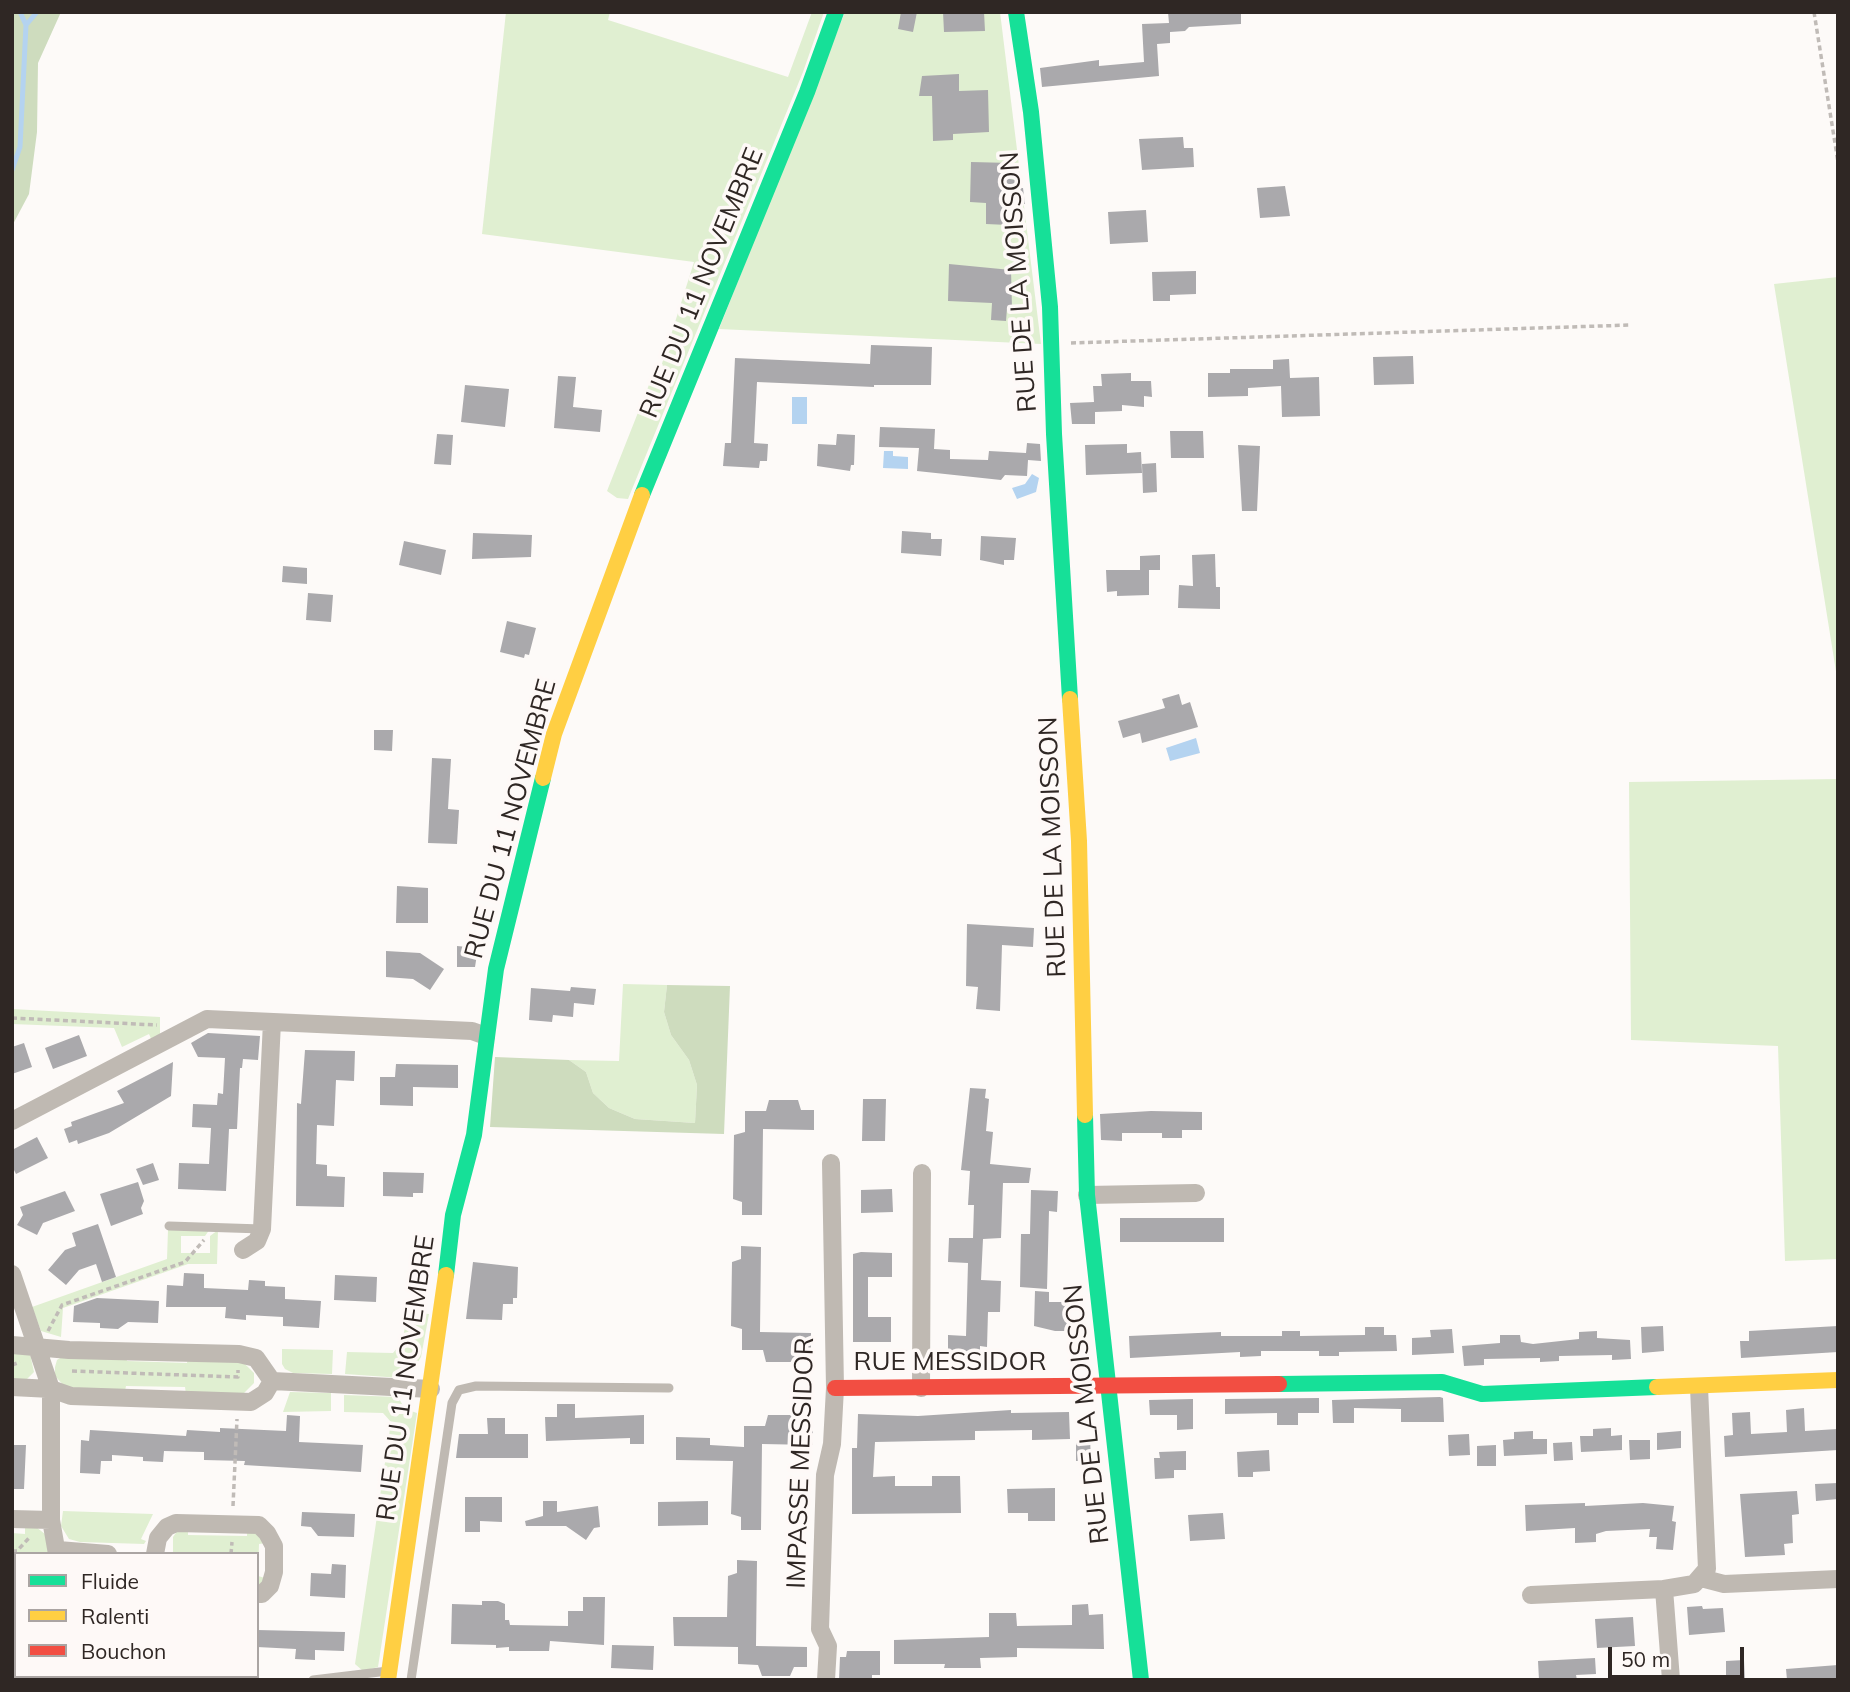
<!DOCTYPE html>
<html>
<head>
<meta charset="utf-8">
<style>
  body { margin:0 }
  #map { position:relative; width:1850px; height:1692px; overflow:hidden; background:#fdfaf8; font-family:Mulish,sans-serif }
  canvas { display:block }
  .frame { position:absolute; inset:0; border:14px solid #2f2724; pointer-events:none }
  .legend { position:absolute; left:14px; top:1552px; width:245px; height:126px; box-sizing:border-box; background:#fef9f7; border:2px solid #aba5a3; margin:0; padding:9px 12px; list-style:none; font-size:21px; color:#2f2724 }
  .legend li { display:flex; align-items:center; gap:14px; height:35px }
  .legend b { width:35px; border:2px solid #aba5a3 }
  .scale { position:absolute; left:1608px; top:1647px; width:136px; height:32px; box-sizing:border-box; border:4px solid #2f2724; border-top:0; padding-left:9px; font-size:21px; line-height:24px; white-space:nowrap; color:#2f2724; -webkit-text-stroke:5px #fef9f7; paint-order:stroke }
</style>
</head>
<body>
<div id="map">
<canvas width="1850" height="1692"></canvas>
<div class="frame"></div>
<ul class="legend">
<li><b style="height:9px;background:#16e098"></b>Fluide</li>
<li><b style="height:9px;background:#ffcf43"></b>Ralenti</li>
<li><b style="height:9px;background:#f24e42"></b>Bouchon</li>
</ul>
<div class="scale">50 m</div>
</div>
<script>
const ctx = document.querySelector('canvas').getContext('2d');
ctx.lineJoin = 'round';
function paint(path, color) { ctx.fillStyle = color; ctx.fill(path, 'evenodd'); }
const poly = rows => new Path2D(rows.map(r => 'M' + r).join(''));
function strokePath(path, color, width, dash) { ctx.strokeStyle = color; ctx.lineWidth = width; ctx.lineCap = dash ? 'butt' : 'round'; ctx.setLineDash(dash || []); ctx.stroke(path); }
function drawText(font, color, halo, rows, align = 'center') {
  ctx.font = font + ' Mulish,sans-serif'; ctx.lineWidth = 7; ctx.setLineDash([]); ctx.textBaseline = 'middle'; ctx.strokeStyle = halo; ctx.fillStyle = color; for (const [text, x, y, turn = 0] of rows) {
    ctx.save(); ctx.translate(x, y); ctx.rotate((+turn || 0) * Math.PI / 180); ctx.textAlign = isNaN(turn) ? turn : align; if (halo) ctx.strokeText(text, 0, 0); ctx.fillText(text, 0, 0); ctx.restore();
  }
}
paint(poly([
  [506,12,610,12,608,20,788,77,812,12,824,12,803,72,628,499,617,498,607,491,654,372,659,373,694,262,482,234],
  [845,12,1000,12,1041,344,719,329],
  [1838,277,1838,684,1774,284],
  [1838,779,1838,1259,1785,1261,1778,1046,1631,1040,1629,782],
  [623,984,667,985,664,1012,671,1035,689,1060,697,1085,695,1123,635,1119,609,1108,593,1093,586,1072,569,1060,619,1061],
  [12,1009,160,1017,160,1034,152,1041,149,1034,122,1047,114,1028,12,1024],
  [210,1229,205,1236,181,1236,181,1253,210,1253,210,1236,218,1230,217,1264,188,1264,63,1308,61,1337,41,1331,32,1307,167,1259,168,1230],
  [408,1312,429,1314,421,1357,413,1370,401,1378,345,1374,347,1352,393,1353,402,1342],
  [12,1349,30,1354,34,1372,27,1379,12,1381],
  [282,1349,333,1350,332,1374,293,1373,285,1369,282,1364],
  [69,1352,126,1354,127,1361,187,1363,188,1356,241,1360,254,1373,254,1383,241,1396,186,1394,185,1387,126,1386,125,1391,67,1389,55,1376,55,1367,57,1360],
  [290,1392,331,1393,331,1411,283,1412],
  [344,1395,398,1397,405,1409,417,1413,378,1667,363,1671,355,1664,391,1422,383,1413,344,1412],
  [63,1511,153,1514,141,1539,146,1541,144,1544,80,1542,69,1539,61,1526],
  [25,1526,36,1527,45,1534,50,1554,16,1554,16,1567,12,1567,12,1533,25,1534],
  [188,1527,188,1535,247,1536,247,1530,254,1530,266,1543,259,1544,258,1576,265,1578,257,1588,257,1554,173,1554,173,1537,178,1530]
]), '#e0efd1');
paint(poly([
  [12,12,61,12,38,63,37,132,29,194,12,226],
  [667,985,730,986,724,1134,490,1127,495,1057,569,1060,586,1072,593,1093,609,1108,635,1119,695,1123,697,1085,689,1060,671,1035,664,1012]
]), '#cedcbe');
paint(poly([
  [792,397,807,397,807,424,792,424],
  [884,451,893,451,893,456,908,457,908,469,883,468],
  [1032,474,1039,478,1036,492,1017,499,1012,488,1025,484],
  [1196,738,1200,753,1170,761,1166,748]
]), '#b4d3f0');
strokePath(poly([
  [20,12,26,25],
  [12,170,20,147,26,25,37,12]
]), '#b4d3f0', 5);
paint(poly([
  [901,12,917,12,913,32,898,29],
  [943,12,984,12,985,31,944,32],
  [1168,12,1241,12,1241,24,1189,27,1185,31,1170,32,1170,43,1157,44,1159,76,1042,87,1040,68,1099,60,1099,66,1144,62,1142,24,1169,23],
  [959,74,959,91,988,90,989,132,953,134,953,140,933,141,932,96,919,96,922,76],
  [1183,137,1184,148,1193,148,1194,167,1142,170,1139,139],
  [971,162,1011,163,1010,179,1015,180,1015,188,1023,188,1025,204,1009,204,1008,225,986,224,986,203,970,202],
  [1285,186,1290,216,1260,218,1257,188],
  [1146,210,1148,242,1110,244,1108,212],
  [949,264,1011,270,1012,308,1007,308,1006,321,991,320,992,303,948,301],
  [1196,271,1196,294,1170,295,1170,301,1153,301,1152,272],
  [871,345,932,347,931,385,874,385,874,387,757,382,754,443,768,444,767,461,760,461,759,468,723,466,725,443,731,443,735,358,870,364],
  [1413,356,1414,384,1374,385,1373,357],
  [1289,359,1290,378,1319,377,1320,416,1282,417,1281,386,1248,388,1248,396,1208,397,1208,373,1230,373,1230,369,1273,369,1273,360],
  [1131,373,1131,381,1151,381,1152,397,1144,396,1144,407,1122,405,1122,411,1095,412,1095,424,1072,424,1070,403,1094,402,1093,386,1102,386,1101,374],
  [558,376,576,377,573,407,602,410,600,432,554,428],
  [465,385,509,389,505,427,461,422],
  [880,427,935,429,934,449,950,450,950,459,988,460,989,451,1026,453,1027,443,1040,444,1041,461,1028,460,1027,476,1005,475,1001,480,917,471,919,448,879,447],
  [1170,431,1203,431,1204,458,1171,458],
  [437,434,453,435,451,465,434,464],
  [837,434,855,435,854,465,851,465,850,471,817,466,818,444,836,445],
  [1127,444,1127,453,1141,452,1142,473,1086,475,1085,445],
  [1238,445,1260,446,1257,511,1242,511],
  [1156,463,1157,492,1143,493,1142,464],
  [902,531,931,533,931,539,942,539,941,556,901,553],
  [473,533,532,535,531,557,472,559],
  [981,536,1016,538,1014,560,1004,560,1004,565,980,560],
  [404,541,446,550,441,575,399,565],
  [1215,554,1216,587,1220,587,1220,609,1178,608,1179,585,1193,586,1192,555],
  [1160,555,1160,570,1149,570,1149,595,1117,596,1117,591,1107,592,1106,570,1140,570,1140,556],
  [283,566,307,568,307,584,282,582],
  [308,593,333,595,331,622,306,620],
  [507,621,536,628,529,655,525,654,524,658,500,652],
  [1179,694,1182,705,1190,702,1198,727,1142,743,1140,733,1123,738,1118,721,1165,708,1162,699],
  [374,730,393,730,392,751,374,750],
  [432,758,451,759,448,809,459,810,457,844,428,843],
  [397,886,428,888,428,923,396,923],
  [967,924,1034,928,1033,947,1002,945,1000,1011,976,1009,978,987,966,986],
  [457,946,478,948,475,967,457,967],
  [386,951,420,953,444,969,430,990,413,979,386,977],
  [571,987,596,989,594,1005,574,1003,573,1017,553,1015,552,1022,529,1020,531,988,570,991],
  [208,1033,260,1036,258,1060,243,1059,242,1068,240,1068,237,1129,229,1129,226,1191,178,1189,179,1163,209,1164,211,1128,192,1127,193,1104,217,1105,218,1093,223,1094,225,1058,198,1057,191,1043],
  [79,1035,87,1056,53,1069,45,1048],
  [24,1043,32,1067,12,1074,12,1047],
  [305,1050,355,1051,354,1081,336,1080,334,1126,317,1125,316,1164,327,1165,327,1176,345,1177,344,1207,296,1206,297,1103,301,1104],
  [173,1062,171,1096,109,1133,78,1144,77,1140,69,1143,64,1129,72,1126,71,1122,124,1103,117,1091],
  [396,1064,458,1065,458,1088,413,1087,413,1106,380,1105,380,1077,395,1077],
  [970,1088,986,1089,985,1098,989,1099,986,1131,993,1132,990,1164,1031,1168,1029,1183,1003,1183,1001,1238,983,1239,981,1280,1001,1281,1000,1312,988,1312,987,1347,980,1346,980,1357,948,1356,948,1335,966,1336,968,1263,948,1262,949,1238,973,1238,974,1205,968,1205,970,1171,961,1170],
  [863,1099,886,1099,885,1141,862,1141],
  [769,1100,798,1100,801,1110,814,1110,814,1130,763,1129,762,1215,742,1215,742,1202,733,1199,734,1135,745,1132,745,1111,766,1111],
  [1151,1111,1202,1112,1202,1130,1182,1130,1182,1138,1162,1138,1162,1133,1122,1133,1122,1141,1101,1140,1100,1114],
  [37,1137,48,1158,16,1174,12,1166,12,1150],
  [153,1163,159,1180,143,1185,136,1169],
  [383,1172,424,1173,423,1193,413,1193,413,1197,383,1196],
  [138,1182,144,1201,141,1208,143,1214,111,1226,100,1194],
  [892,1189,893,1212,861,1213,861,1190],
  [1031,1190,1058,1191,1057,1212,1049,1211,1047,1289,1020,1287,1021,1234,1030,1234],
  [65,1191,75,1211,43,1223,37,1235,17,1225,23,1215,20,1207],
  [1120,1218,1224,1218,1224,1242,1120,1242],
  [98,1224,116,1277,102,1282,96,1264,79,1270,66,1285,48,1270,65,1250,76,1246,72,1233],
  [741,1246,761,1247,760,1332,811,1333,811,1353,798,1353,795,1362,766,1362,763,1350,742,1350,742,1329,731,1326,732,1262,741,1259],
  [861,1252,892,1253,892,1277,868,1277,868,1317,891,1317,891,1342,853,1342,853,1254],
  [473,1262,518,1267,517,1298,513,1298,513,1304,503,1304,502,1320,466,1319],
  [184,1273,204,1274,204,1288,248,1290,249,1280,265,1281,265,1286,285,1287,285,1299,321,1301,319,1328,283,1326,283,1317,246,1315,246,1320,225,1318,226,1307,166,1307,167,1285,183,1286],
  [335,1275,377,1277,376,1302,334,1300],
  [1035,1291,1049,1292,1049,1302,1071,1302,1070,1318,1087,1331,1055,1331,1034,1326],
  [97,1298,159,1301,158,1323,128,1322,118,1329,100,1328,100,1323,73,1322,74,1306],
  [1663,1326,1664,1351,1642,1353,1641,1327],
  [1838,1326,1838,1352,1741,1358,1740,1341,1749,1341,1749,1331],
  [1365,1327,1384,1327,1384,1335,1396,1335,1397,1351,1339,1352,1339,1356,1319,1356,1319,1351,1261,1351,1261,1356,1240,1357,1240,1352,1130,1358,1129,1336,1221,1332,1221,1336,1282,1336,1282,1331,1300,1331,1300,1336,1365,1335],
  [1452,1329,1454,1353,1412,1355,1412,1338,1431,1337,1430,1330],
  [1597,1331,1597,1338,1630,1340,1631,1359,1612,1360,1612,1355,1559,1356,1559,1361,1540,1362,1540,1358,1484,1359,1484,1365,1464,1366,1462,1346,1500,1343,1500,1335,1520,1335,1521,1342,1533,1344,1579,1339,1579,1332],
  [1440,1397,1443,1398,1444,1422,1401,1422,1401,1409,1354,1408,1354,1423,1333,1423,1332,1400],
  [1319,1398,1319,1413,1298,1413,1298,1425,1277,1425,1277,1413,1225,1414,1225,1399],
  [1193,1399,1193,1429,1177,1430,1177,1415,1150,1415,1149,1400],
  [557,1404,575,1404,575,1418,644,1415,644,1444,630,1444,630,1438,546,1441,545,1417,557,1417],
  [1804,1408,1805,1431,1838,1429,1838,1450,1725,1457,1724,1436,1733,1435,1732,1413,1750,1412,1751,1434,1787,1432,1786,1410],
  [1011,1410,1011,1413,1069,1412,1070,1439,1032,1440,1032,1430,975,1431,975,1440,875,1442,873,1477,895,1476,895,1486,932,1486,932,1476,960,1476,961,1513,852,1514,852,1448,857,1448,858,1414,918,1416],
  [287,1415,300,1416,299,1442,363,1445,361,1472,244,1465,245,1461,204,1460,204,1452,164,1451,163,1462,143,1461,143,1457,112,1455,112,1461,101,1461,100,1474,80,1473,81,1440,89,1441,90,1430,186,1436,187,1430,220,1432,220,1428,286,1431],
  [768,1415,797,1415,801,1425,813,1425,813,1445,762,1444,761,1530,741,1530,741,1517,731,1514,733,1461,676,1460,676,1437,710,1438,710,1445,744,1447,744,1426,765,1426],
  [487,1418,505,1418,505,1434,528,1434,528,1458,456,1458,459,1434,488,1434],
  [1611,1428,1611,1436,1622,1435,1622,1450,1581,1452,1580,1436,1593,1436,1593,1429],
  [1533,1431,1533,1439,1547,1439,1547,1454,1504,1456,1503,1440,1514,1439,1514,1432],
  [1681,1431,1681,1448,1657,1450,1657,1433],
  [1469,1434,1470,1455,1449,1456,1448,1435],
  [1090,1439,1091,1460,1076,1461,1076,1440],
  [1629,1440,1650,1440,1650,1459,1630,1460],
  [1572,1442,1573,1460,1554,1461,1553,1443],
  [12,1445,26,1445,24,1489,12,1489],
  [1496,1445,1496,1466,1477,1466,1477,1446],
  [1269,1450,1270,1471,1253,1472,1253,1477,1238,1477,1237,1452],
  [1186,1451,1186,1470,1174,1470,1174,1478,1155,1479,1154,1458,1160,1458,1159,1452],
  [1838,1483,1838,1499,1816,1501,1815,1484],
  [1055,1488,1055,1521,1028,1521,1028,1513,1008,1513,1007,1489],
  [1797,1491,1799,1514,1792,1515,1793,1543,1784,1544,1785,1555,1745,1557,1740,1494],
  [465,1497,502,1497,502,1522,480,1521,480,1532,465,1532],
  [543,1501,557,1501,557,1512,598,1506,600,1527,594,1528,586,1540,566,1526,526,1526,525,1521,543,1516],
  [708,1501,708,1525,658,1526,658,1502],
  [1585,1503,1585,1506,1643,1503,1674,1506,1672,1521,1676,1522,1673,1550,1656,1549,1657,1537,1649,1537,1650,1529,1606,1531,1596,1534,1596,1542,1575,1543,1575,1528,1526,1531,1525,1505],
  [302,1512,355,1514,354,1537,318,1536,311,1527,301,1526],
  [1223,1513,1225,1539,1190,1541,1188,1515],
  [737,1560,757,1561,756,1646,807,1647,807,1667,794,1667,790,1676,762,1676,758,1665,738,1664,738,1647,674,1646,673,1617,727,1617,728,1576,737,1573],
  [332,1564,346,1565,345,1598,310,1596,311,1573,331,1574],
  [583,1597,605,1597,604,1645,550,1641,549,1651,509,1651,509,1647,496,1648,496,1645,451,1644,452,1604,482,1605,482,1601,498,1601,505,1604,505,1620,509,1620,510,1625,568,1626,568,1611,583,1611],
  [1088,1604,1089,1615,1103,1614,1104,1649,1017,1648,1017,1657,980,1658,981,1668,944,1668,945,1664,894,1664,894,1640,989,1637,989,1613,1016,1613,1017,1626,1072,1625,1072,1605],
  [1702,1606,1703,1609,1723,1608,1725,1632,1689,1635,1687,1607],
  [1633,1617,1635,1646,1597,1648,1595,1619],
  [257,1630,345,1632,344,1651,315,1650,315,1660,295,1659,296,1649,257,1647],
  [612,1645,654,1646,653,1670,611,1668],
  [847,1651,880,1651,880,1675,872,1675,872,1680,839,1680,840,1657,846,1657],
  [1595,1658,1596,1674,1576,1675,1577,1680,1539,1680,1538,1661],
  [1744,1660,1745,1680,1726,1680,1726,1661],
  [1838,1665,1838,1680,1787,1680,1786,1669]
]), '#aaa9ac');
strokePath(poly([
  [1814,12,1838,162],
  [1071,343,1631,325],
  [12,1018,157,1025],
  [48,1331,62,1305,185,1262,204,1240],
  [12,1365,20,1362],
  [72,1371,238,1377,238,1370],
  [233,1506,237,1419],
  [12,1551,17,1551,29,1538],
  [231,1554,232,1542]
]), '#c0bbb7', 3.5, [5, 3.5]);
strokePath(poly([
  [169,1226,262,1229],
  [313,1680,388,1671],
  [411,1680,452,1403,459,1390,476,1386,669,1388]
]), '#bfb9b2', 9);
strokePath(poly([
  [12,1121,207,1019,472,1031,486,1036],
  [1087,1195,1196,1193],
  [243,1250,257,1241,262,1229,272,1022],
  [12,1274,51,1389,51,1520,57,1554],
  [12,1345,69,1350,239,1354,256,1358,272,1381],
  [272,1381,431,1389],
  [12,1387,51,1389,71,1396,251,1402,265,1393,272,1381],
  [921,1388,922,1173],
  [12,1519,51,1520],
  [58,1550,108,1554],
  [155,1554,158,1538,167,1527,176,1523,259,1525,267,1533,274,1546,274,1572,270,1586,262,1594,257,1594],
  [1701,1578,1724,1584,1838,1579],
  [12,1581,16,1581],
  [1531,1595,1664,1589],
  [44,1680,45,1676],
  [826,1680,828,1646,820,1629,825,1475,832,1444,835,1388,831,1163],
  [1671,1680,1664,1589,1694,1584,1707,1569,1699,1387]
]), '#bfb9b2', 18);
strokePath(poly([
  [1016,12,1031,112,1050,307,1054,434,1070,699],
  [642,495,807,92,836,12],
  [1085,1115,1087,1195,1141,1680],
  [446,1275,453,1215,474,1135,496,969,543,778],
  [1279,1384,1442,1382,1482,1394,1657,1387]
]), '#16e098', 16);
strokePath(poly([
  [1070,699,1079,841,1085,1115],
  [543,778,554,734,642,495],
  [1657,1387,1838,1380],
  [388,1680,446,1275]
]), '#ffcf43', 16);
strokePath(poly([
  [835,1388,1279,1384]
]), '#f24e42', 16);
drawText('26px', '#2f2724', '#fef9f7', [
  ["RUE DE LA MOISSON",1019,282,-94],
  ["RUE DU 11 NOVEMBRE",702,283,-68],
  ["RUE DU 11 NOVEMBRE",511,819,-75],
  ["RUE DE LA MOISSON",1053,847,-92],
  ["RUE MESSIDOR",950,1362],
  ["RUE DU 11 NOVEMBRE",406,1378,-82],
  ["RUE DE LA MOISSON",1087,1414,-96],
  ["IMPASSE MESSIDOR",801,1463,-88]
]);
</script>
</body>
</html>
